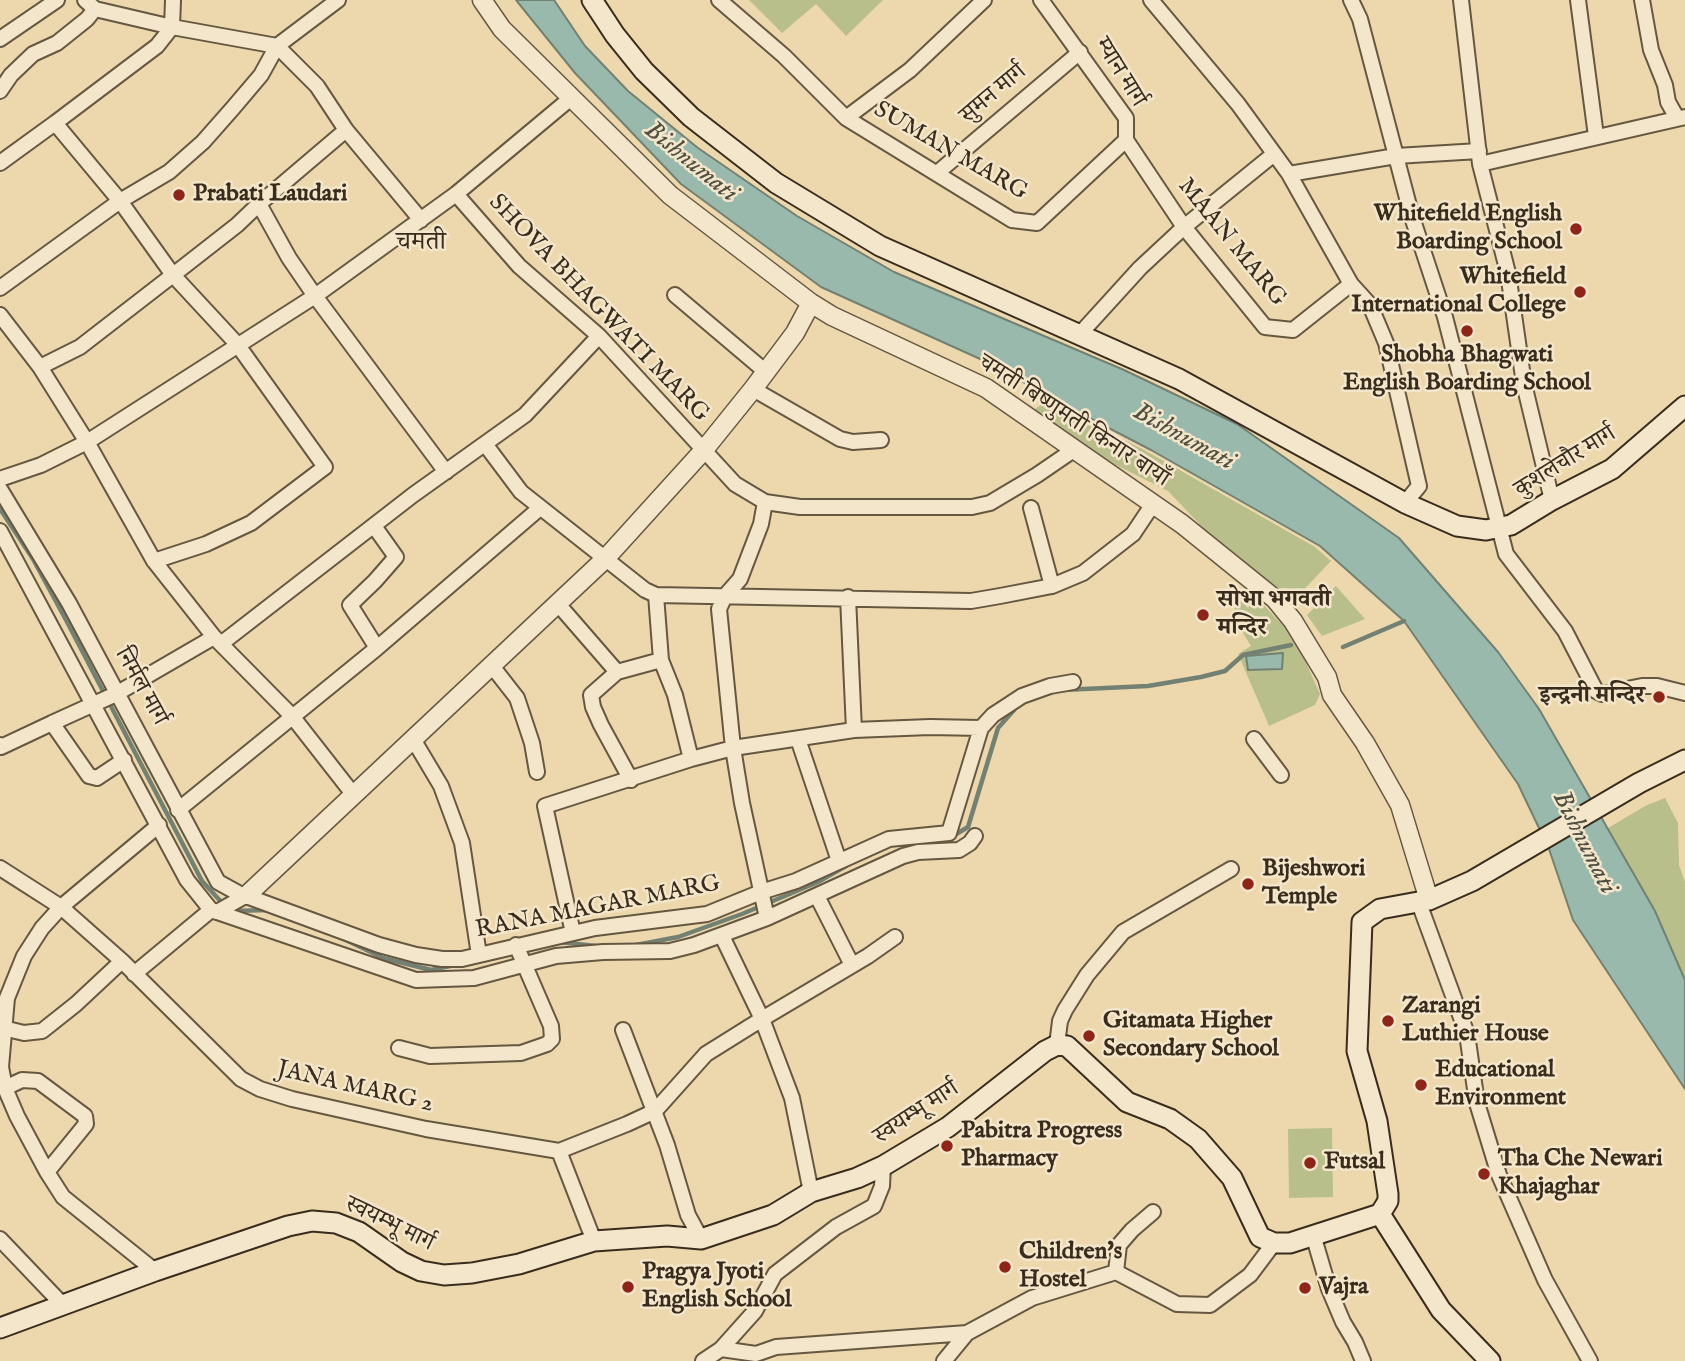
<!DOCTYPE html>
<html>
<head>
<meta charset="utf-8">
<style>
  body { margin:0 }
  canvas { display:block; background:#edd8ad }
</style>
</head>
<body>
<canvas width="1685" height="1361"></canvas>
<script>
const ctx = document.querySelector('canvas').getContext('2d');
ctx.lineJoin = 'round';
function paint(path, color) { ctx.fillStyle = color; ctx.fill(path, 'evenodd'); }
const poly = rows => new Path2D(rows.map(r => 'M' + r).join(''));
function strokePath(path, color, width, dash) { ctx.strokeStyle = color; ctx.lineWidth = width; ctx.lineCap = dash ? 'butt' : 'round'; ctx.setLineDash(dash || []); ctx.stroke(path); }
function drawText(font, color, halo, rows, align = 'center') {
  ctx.font = font + ' "IM FELL English","Noto Serif Devanagari",serif'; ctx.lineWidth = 5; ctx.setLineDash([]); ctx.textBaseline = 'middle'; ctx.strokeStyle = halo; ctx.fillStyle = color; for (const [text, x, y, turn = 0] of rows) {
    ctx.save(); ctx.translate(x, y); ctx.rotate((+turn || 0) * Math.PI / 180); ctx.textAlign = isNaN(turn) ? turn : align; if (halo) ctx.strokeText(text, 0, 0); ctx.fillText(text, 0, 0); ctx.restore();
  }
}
paint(poly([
  [749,0,883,0,846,36,816,4,782,33],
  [1048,400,1146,451,1315,547,1331,561,1295,599,1229,555,1168,491,1022,418],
  [1336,586,1365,619,1322,636,1307,615],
  [1256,597,1295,638,1320,694,1315,705,1269,726,1238,654,1251,646,1232,615,1239,599,1248,608],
  [1665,798,1678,823,1679,865,1685,882,1685,980,1655,911,1608,828,1647,805],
  [1332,1128,1333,1197,1289,1198,1288,1129]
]), '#b8bf8a');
const water = poly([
  [516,0,554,0,585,46,628,91,698,148,797,216,894,272,1124,370,1237,424,1399,538,1498,652,1539,709,1655,911,1685,980,1685,1089,1573,920,1549,849,1518,784,1404,621,1320,546,1151,450,1053,399,989,363,821,287,681,184,575,73,516,0],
  [1283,653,1282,669,1248,670,1246,656,1283,653]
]);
paint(water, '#99b9ad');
strokePath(water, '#738173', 2);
strokePath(poly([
  [0,509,33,559,66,620,202,881,225,906],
  [1343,647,1404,621],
  [1063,690,1148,686,1201,677,1225,671,1243,655,1291,645],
  [953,836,968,827,998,728,1014,710],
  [232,911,268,910],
  [344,939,383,958,431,970,455,965],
  [559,942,596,946],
  [636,945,678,937,742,914,818,882,846,866]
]), '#738173', 4.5);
const minor = poly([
  [85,0,95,9,172,27,277,46,317,86,346,130,421,220],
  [719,0,784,56,846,118,1012,220,1037,223,1126,140],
  [1041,0,1126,118,1126,140],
  [1151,0,1238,104,1289,174,1351,284,1370,305,1386,343,1419,486,1405,503],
  [1351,0,1360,19,1412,217,1445,317,1506,554,1565,631,1596,691,1602,694,1642,686,1657,686,1685,693],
  [1461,0,1480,164,1508,273,1524,384,1552,500],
  [1578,0,1596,136],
  [1642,0,1651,50,1665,85,1668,102,1677,118],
  [0,39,57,0],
  [0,91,11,75,33,54,57,43,87,19,95,9],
  [846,118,910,70,984,0],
  [55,123,157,46,172,27,173,0],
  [1126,140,1184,227,1265,327,1293,330,1351,284],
  [0,163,55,123,120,201,173,275,237,344,325,467,251,523,206,544,154,561],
  [1480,164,1685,117],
  [937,173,1080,52],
  [1289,174,1396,156,1479,151],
  [456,194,519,266,599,336,735,484,765,502,800,507,972,507,990,503,1037,475,1075,449],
  [259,204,289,258,315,296,446,472],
  [0,288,120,201,169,172,203,142,233,108,261,75,277,46,338,0],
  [675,295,766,372],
  [0,315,40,367,87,442,154,561,214,637,292,716,353,794],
  [1079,335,1140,268,1184,227,1274,154],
  [40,367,80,347,173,275,237,225,259,204,346,130],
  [753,389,840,439,853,442,881,440],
  [485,444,521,492,645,590,656,595,971,601,1000,596,1052,586,1083,573,1133,534,1153,504],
  [0,479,41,465,87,442,315,296,456,194,571,98],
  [0,489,69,603,218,882,238,893,379,945,416,955,442,959,462,959,595,928,707,914,761,892,796,881,889,839,949,833,981,728,993,715,1022,696,1050,686,1073,682],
  [765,502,761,524,740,579,725,596,719,609,733,748,742,803,767,918],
  [1031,508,1052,586],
  [374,526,396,557,375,581,350,605,377,648],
  [0,531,187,880,211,910],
  [656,595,661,660,675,695,691,759],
  [848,597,854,730],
  [558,604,617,672],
  [222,643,413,495,525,415,599,336],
  [492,666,517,698,532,743,537,772],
  [52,723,116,694,214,637],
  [413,739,441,786,462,843,479,955],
  [798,739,839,861],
  [1254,739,1281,775],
  [0,745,1,747,52,723,89,776,97,778,124,760],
  [631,780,601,725,593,707,591,695,617,672,661,660],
  [178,810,377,648,540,508],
  [0,868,61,907,122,961,241,1079,260,1089,292,1099,426,1129,559,1151,594,1241],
  [817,896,852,965],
  [1419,903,1467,1034,1477,1103,1499,1175,1545,1280,1590,1361],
  [217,912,416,980,474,978,556,956,603,952,670,951,694,945,767,918,903,856,918,852,959,850,970,843,975,836],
  [573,933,545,806,691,759,733,748,854,730,930,727,981,728],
  [134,974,211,910,217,912,247,895],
  [3,1028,24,1033,42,1031,76,1004,122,961],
  [623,1030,667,1145,688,1215,701,1239],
  [1057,1045,1060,1021,1065,1010,1087,975,1123,932,1231,869],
  [399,1048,430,1056,521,1053,547,1044,552,1039,551,1026,516,945],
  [5,1088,22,1080,38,1081,85,1116,86,1124,47,1172],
  [559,1151,627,1124,655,1111,706,1054,762,1019,722,936],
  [811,1192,792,1098,762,1019,868,956,895,937],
  [1322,1232,1314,1238,1329,1289,1343,1322,1355,1342,1363,1361],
  [0,1239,61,1303],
  [155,1271,63,1197,47,1172,17,1116,5,1088,1,1067,7,998,24,956,42,928,61,907,159,825],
  [1116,1272,1119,1245,1132,1230,1153,1212],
  [721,1349,756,1354,776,1347,967,1333],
  [703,1361,721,1349,755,1311,775,1274,836,1227,874,1206,882,1186,883,1166],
  [944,1361,967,1333,1032,1298,1116,1272,1177,1304,1210,1305,1250,1275,1274,1243]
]);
const tertiary = poly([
  [482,0,502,29,670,195,811,303,832,316,986,388,1182,524,1275,599,1293,621,1327,677,1332,695,1365,743,1400,805,1429,900],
  [247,895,605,559,703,451,753,389,795,333,811,303]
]);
const secondary = poly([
  [592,0,615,35,644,71,691,117,776,183,880,246,1179,379,1405,503,1457,526,1486,530,1511,525,1552,500,1612,469,1685,406],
  [1380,1214,1441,1310,1490,1361],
  [0,1328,155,1271,288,1226,312,1221,336,1223,359,1232,402,1262,421,1271,444,1275,472,1273,519,1264,594,1241,667,1236,701,1239,773,1215,811,1192,857,1178,883,1166,948,1127,1045,1051,1057,1045,1067,1046,1127,1102,1170,1119,1198,1139,1232,1178,1260,1237,1274,1243,1290,1243,1380,1214,1388,1201,1388,1194,1377,1121,1357,1051,1362,922,1380,909,1429,900,1472,881,1639,783,1685,760]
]);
strokePath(minor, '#665741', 18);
strokePath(tertiary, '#665741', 21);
strokePath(secondary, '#392c1d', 23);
strokePath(minor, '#f3e6ca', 14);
strokePath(tertiary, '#f3e6ca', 18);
strokePath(secondary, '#f3e6ca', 19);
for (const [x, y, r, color] of [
  [179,195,7,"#8f2418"],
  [1576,229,7,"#8f2418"],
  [1580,292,7,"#8f2418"],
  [1467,331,7,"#8f2418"],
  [1203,615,7,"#8f2418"],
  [1659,697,7,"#8f2418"],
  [1248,884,7,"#8f2418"],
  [1388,1021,7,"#8f2418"],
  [1089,1036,7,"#8f2418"],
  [1421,1085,7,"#8f2418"],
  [947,1146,7,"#8f2418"],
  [1310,1163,7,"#8f2418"],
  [1484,1174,7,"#8f2418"],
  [1005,1267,7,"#8f2418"],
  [628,1287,7,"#8f2418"],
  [1305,1288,7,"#8f2418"]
]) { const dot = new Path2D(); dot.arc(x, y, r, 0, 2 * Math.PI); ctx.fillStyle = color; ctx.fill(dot); strokePath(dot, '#f3e6ca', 2.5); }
drawText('24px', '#392c1d', '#f3e6ca', [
  ["म्यान मार्ग",1119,73,58],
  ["सुमन मार्ग",994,95,-40],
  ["SUMAN MARG",950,152,30],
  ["MAAN MARG",1231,243,51],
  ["SHOVA BHAGWATI MARG",598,309,46],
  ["चमती बिष्णुमती किनार बायाँ",1073,422,33],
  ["कुशलेचौर मार्ग",1566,463,-32],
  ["निर्मल मार्ग",140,687,61],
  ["RANA MAGAR MARG",598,908,-11],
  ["JANA MARG 2",355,1088,13],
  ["स्वयम्भू मार्ग",917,1114,-33],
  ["स्वयम्भू मार्ग",389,1225,26]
]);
drawText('bold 24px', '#392c1d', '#f3e6ca', [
  ["Prabati Laudari",193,195],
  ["Whitefield English",1562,215,"right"],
  ["Boarding School",1562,243,"right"],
  ["Whitefield",1566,278,"right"],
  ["International College",1566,306,"right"],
  ["Shobha Bhagwati",1467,356,"center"],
  ["English Boarding School",1467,384,"center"],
  ["सोभा भगवती",1217,601],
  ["मन्दिर",1217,629],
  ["इन्द्रनी मन्दिर",1645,697,"right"],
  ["Bijeshwori",1262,870],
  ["Temple",1262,898],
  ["Zarangi",1402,1007],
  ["Luthier House",1402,1035],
  ["Gitamata Higher",1103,1022],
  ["Secondary School",1103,1050],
  ["Educational",1435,1071],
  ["Environment",1435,1099],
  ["Pabitra Progress",961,1132],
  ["Pharmacy",961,1160],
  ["Tha Che Newari",1498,1160],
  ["Khajaghar",1498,1188],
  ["Futsal",1324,1163],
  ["Children's",1019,1253],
  ["Hostel",1019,1281],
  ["Pragya Jyoti",642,1273],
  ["English School",642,1301],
  ["Vajra",1319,1288]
], 'left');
drawText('italic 26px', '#514f41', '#f3e6ca', [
  ["Bishnumati",690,163,39],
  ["Bishnumati",1183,438,29],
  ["Bishnumati",1583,843,63]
]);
drawText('26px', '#392c1d', '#f3e6ca', [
  ["चमती",421,244]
]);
</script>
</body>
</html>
